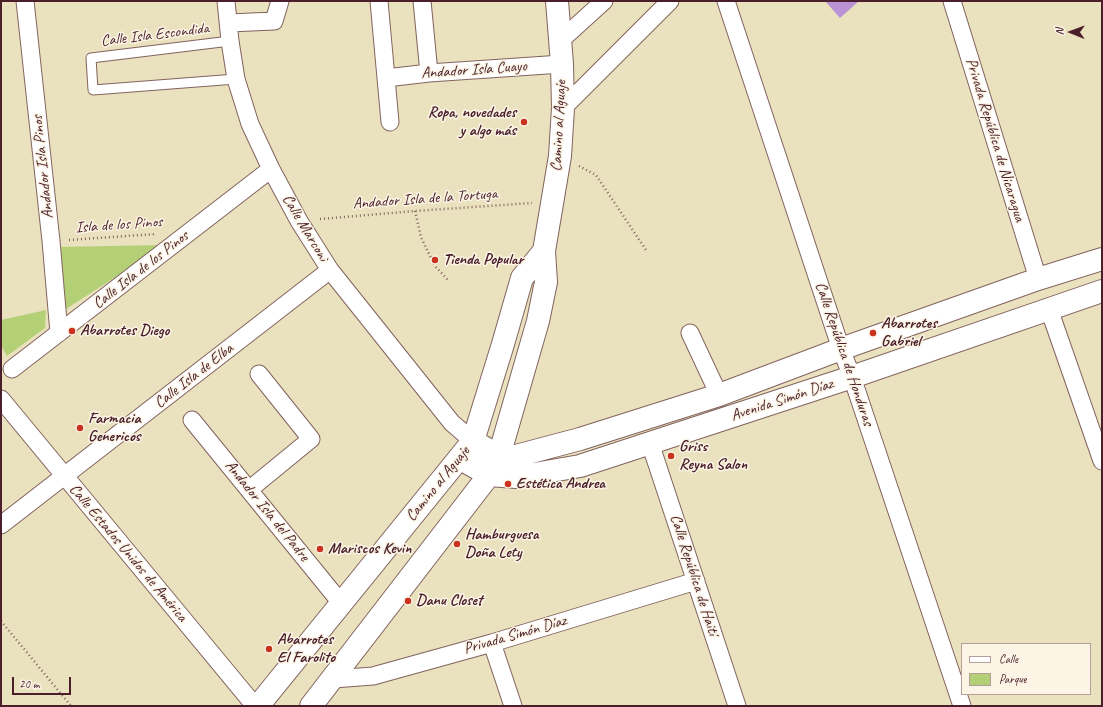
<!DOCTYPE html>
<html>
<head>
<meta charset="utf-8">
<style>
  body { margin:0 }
  #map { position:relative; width:1103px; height:707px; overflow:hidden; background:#eae1be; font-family:Caveat,sans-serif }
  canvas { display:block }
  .frame { position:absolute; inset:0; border:2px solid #4a1f2b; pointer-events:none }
  .legend { position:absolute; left:961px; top:643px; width:130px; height:52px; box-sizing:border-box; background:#fcf5e5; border:1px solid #b59f9b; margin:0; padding:5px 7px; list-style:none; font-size:12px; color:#4a1f2b }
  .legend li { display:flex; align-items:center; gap:8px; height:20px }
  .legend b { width:20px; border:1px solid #b59f9b }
  .north { position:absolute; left:1051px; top:12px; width:40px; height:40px; -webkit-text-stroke:3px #fcf5e5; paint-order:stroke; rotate:271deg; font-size:11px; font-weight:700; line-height:16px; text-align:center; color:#4a1f2b }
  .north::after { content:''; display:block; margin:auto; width:14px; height:18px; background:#4a1f2b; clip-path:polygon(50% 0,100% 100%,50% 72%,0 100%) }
  .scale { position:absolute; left:12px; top:677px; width:59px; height:18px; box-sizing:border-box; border:2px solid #4a1f2b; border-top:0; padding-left:5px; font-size:12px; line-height:14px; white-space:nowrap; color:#4a1f2b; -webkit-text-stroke:3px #fcf5e5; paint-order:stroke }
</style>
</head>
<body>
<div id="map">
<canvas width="1103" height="707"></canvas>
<div class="frame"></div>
<ul class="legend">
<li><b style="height:5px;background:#fff"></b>Calle</li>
<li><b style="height:11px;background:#b4d077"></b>Parque</li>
</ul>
<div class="north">N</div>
<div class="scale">20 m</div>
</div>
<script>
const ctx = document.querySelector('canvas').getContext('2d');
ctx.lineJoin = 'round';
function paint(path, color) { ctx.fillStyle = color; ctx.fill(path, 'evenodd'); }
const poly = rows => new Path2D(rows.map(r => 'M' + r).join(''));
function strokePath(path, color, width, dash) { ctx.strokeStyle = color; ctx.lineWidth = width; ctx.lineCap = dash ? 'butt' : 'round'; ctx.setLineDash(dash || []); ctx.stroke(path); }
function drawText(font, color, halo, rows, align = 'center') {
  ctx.font = font + ' Caveat,sans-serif'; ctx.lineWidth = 3; ctx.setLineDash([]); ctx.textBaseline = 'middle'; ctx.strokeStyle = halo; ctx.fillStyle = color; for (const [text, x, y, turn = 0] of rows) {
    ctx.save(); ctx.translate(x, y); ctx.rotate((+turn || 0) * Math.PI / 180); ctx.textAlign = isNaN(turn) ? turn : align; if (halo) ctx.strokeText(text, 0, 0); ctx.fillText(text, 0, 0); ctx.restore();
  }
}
paint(poly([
  [165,245,63,311,57,247],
  [46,310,45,328,7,356,1,346,1,320]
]), '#b4d077');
paint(poly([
  [825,1,859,1,840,18]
]), '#ba93d7');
const lane = poly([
  [230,41,91,58,93,90,236,79]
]);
const street = poly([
  [25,1,51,241,59,333],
  [226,1,230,41,236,79,250,124,271,169,299,221,330,270,452,423,473,441],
  [379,1,390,122],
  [422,1,429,73],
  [726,1,841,349,852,377,962,706],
  [952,1,1038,279],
  [229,23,274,21,280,1],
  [560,41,604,1],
  [386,78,429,73,562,64],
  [563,108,670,1],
  [1049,309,1102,461],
  [690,333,719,395],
  [12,369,271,169],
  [1,399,255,706],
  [192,420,341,603],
  [650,443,737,706],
  [250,489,311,439,259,374],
  [1,525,330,270],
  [492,643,513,706],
  [333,679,373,676,492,643,696,581]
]);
const secondary = poly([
  [473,441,499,456,516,456,580,439,719,395,841,349,1038,279,1102,259],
  [459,458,489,475,502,476,517,477,580,466,852,377,1102,291],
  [258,706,473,441,503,344,522,278,544,251],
  [311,706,489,475,499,456,538,321,546,282,544,251,560,156,563,108,562,64,557,1]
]);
strokePath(lane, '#82635e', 11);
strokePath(street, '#82635e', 19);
strokePath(secondary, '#82635e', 24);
strokePath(poly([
  [579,166,596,175,646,250],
  [415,211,421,237,428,252,436,267,449,281],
  [320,219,415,211,532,203],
  [69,240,156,234],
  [1,621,71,706]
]), '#82635e', 2.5, [1, 3]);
strokePath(lane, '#fff', 9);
strokePath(street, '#fff', 17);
strokePath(secondary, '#fff', 22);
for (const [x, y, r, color] of [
  [524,122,4,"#c8321e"],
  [435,260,4,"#c8321e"],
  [72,331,4,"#c8321e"],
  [873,333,4,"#c8321e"],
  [80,428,4,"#c8321e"],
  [671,456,4,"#c8321e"],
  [508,484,4,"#c8321e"],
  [457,544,4,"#c8321e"],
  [320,549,4,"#c8321e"],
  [408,601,4,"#c8321e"],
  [269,649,4,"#c8321e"]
]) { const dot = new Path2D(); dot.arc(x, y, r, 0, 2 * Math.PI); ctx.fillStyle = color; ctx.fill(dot); strokePath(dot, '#fcf5e5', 1.5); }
drawText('16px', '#4a1f2b', '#fcf5e5', [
  ["Calle Isla Escondida",155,35,-7],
  ["Andador Isla Cuayo",474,70,-4],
  ["Camino al Aguaje",559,126,-87],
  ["Privada República de Nicaragua",995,140,73],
  ["Andador Isla Pinos",43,167,-96],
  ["Andador Isla de la Tortuga",425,199,-4],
  ["Isla de los Pinos",119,225,-4],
  ["Calle Marconi",305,228,59],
  ["Calle Isla de los Pinos",141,270,-38],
  ["Calle República de Honduras",844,354,71],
  ["Calle Isla de Elba",194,376,-38],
  ["Avenida Simón Díaz",782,400,-18],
  ["Camino al Aguaje",438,484,-51],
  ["Andador Isla del Padre",267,511,51],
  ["Calle Estados Unidos de América",128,553,50],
  ["Calle República de Haití",694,575,72],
  ["Privada Simón Díaz",515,635,-16]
]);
drawText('bold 16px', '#4a1f2b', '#fcf5e5', [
  ["Ropa, novedades",516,113,"right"],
  ["y algo más",516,131,"right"],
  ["Tienda Popular",443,260],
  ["Abarrotes",881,324],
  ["Gabriel",881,342],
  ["Abarrotes Diego",80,331],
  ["Farmacia",88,419],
  ["Genericos",88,437],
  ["Griss",679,447],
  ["Reyna Salon",679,465],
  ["Estética Andrea",516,484],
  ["Hamburguesa",465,535],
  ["Doña Lety",465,553],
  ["Mariscos Kevin",328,549],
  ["Danu Closet",416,601],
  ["Abarrotes",277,640],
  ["El Farolito",277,658]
], 'left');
</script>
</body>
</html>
